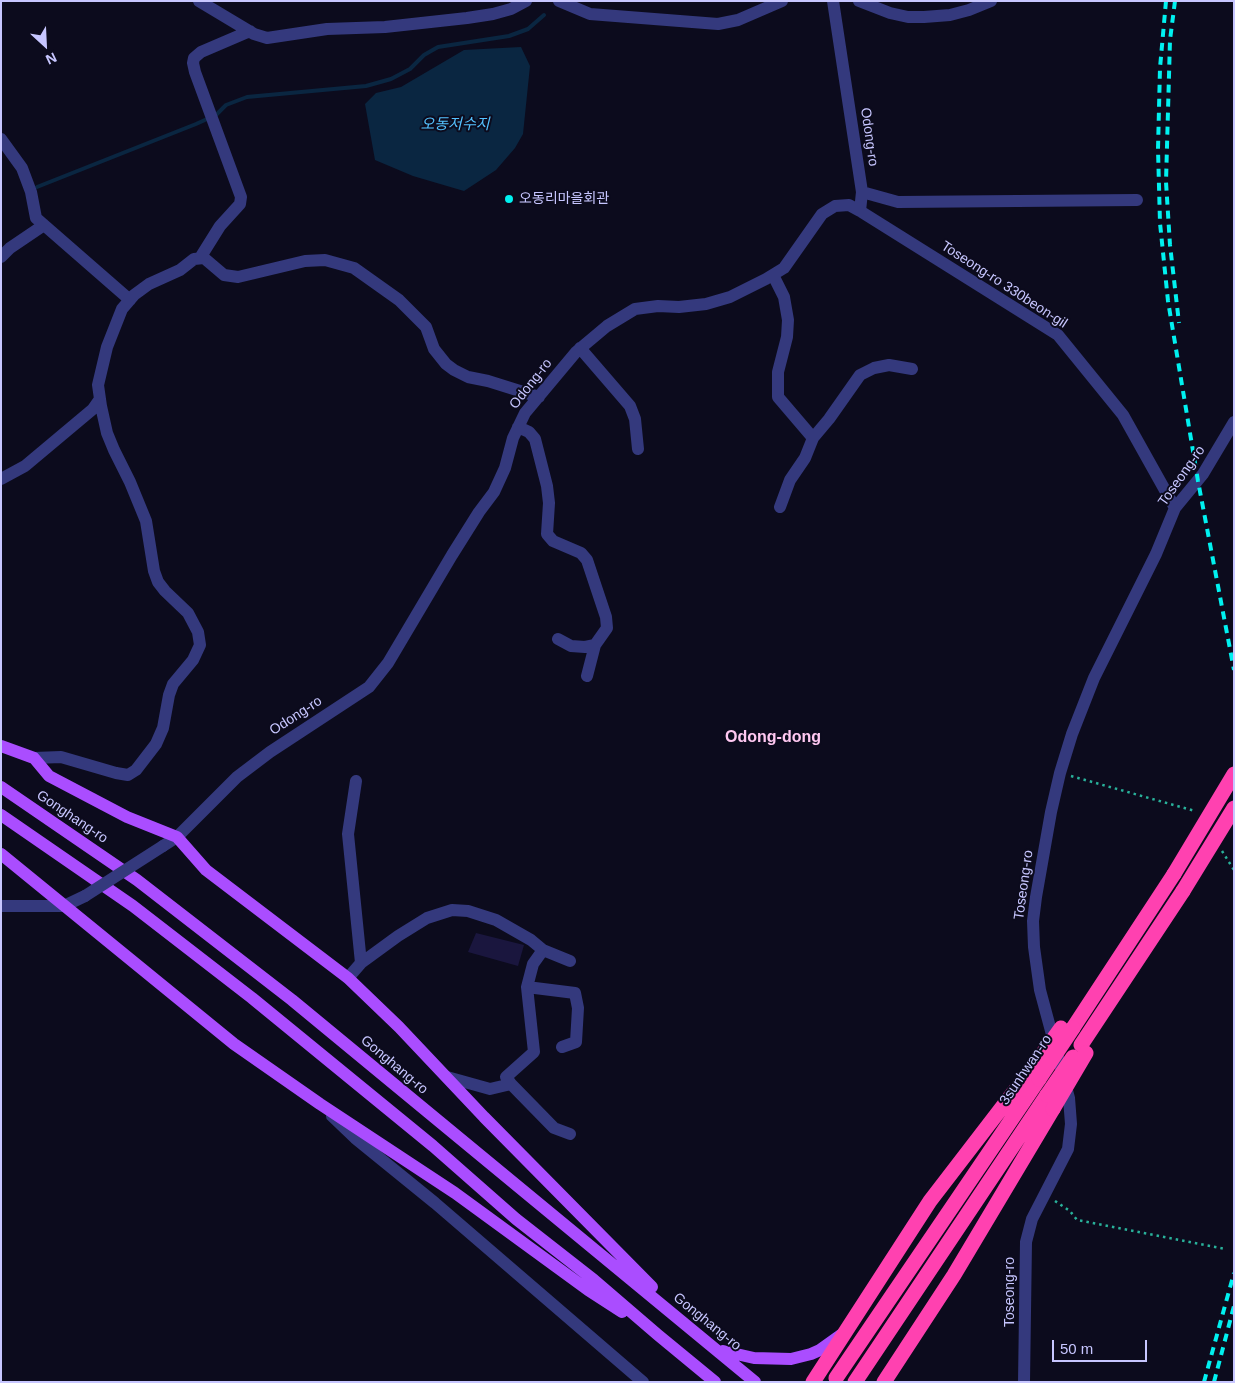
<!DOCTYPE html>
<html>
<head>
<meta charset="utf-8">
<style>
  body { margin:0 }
  #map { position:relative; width:1235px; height:1383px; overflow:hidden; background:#0c0b1d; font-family:Arial,sans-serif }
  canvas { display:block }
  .frame { position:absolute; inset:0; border:2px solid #c7c6ff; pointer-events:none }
  .north { position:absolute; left:20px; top:20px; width:50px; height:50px; -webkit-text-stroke:4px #0c0b1d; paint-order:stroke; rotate:155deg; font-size:14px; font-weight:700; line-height:20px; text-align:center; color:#c7c6ff }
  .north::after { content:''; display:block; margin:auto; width:18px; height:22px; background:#c7c6ff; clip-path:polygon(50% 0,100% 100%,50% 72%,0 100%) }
  .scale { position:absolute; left:1052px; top:1340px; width:95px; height:22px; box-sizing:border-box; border:2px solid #c7c6ff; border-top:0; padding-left:6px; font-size:15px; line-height:18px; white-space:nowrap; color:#c7c6ff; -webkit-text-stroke:4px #0c0b1d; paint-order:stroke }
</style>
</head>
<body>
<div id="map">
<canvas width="1235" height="1383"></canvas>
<div class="frame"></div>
<div class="north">N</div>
<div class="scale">50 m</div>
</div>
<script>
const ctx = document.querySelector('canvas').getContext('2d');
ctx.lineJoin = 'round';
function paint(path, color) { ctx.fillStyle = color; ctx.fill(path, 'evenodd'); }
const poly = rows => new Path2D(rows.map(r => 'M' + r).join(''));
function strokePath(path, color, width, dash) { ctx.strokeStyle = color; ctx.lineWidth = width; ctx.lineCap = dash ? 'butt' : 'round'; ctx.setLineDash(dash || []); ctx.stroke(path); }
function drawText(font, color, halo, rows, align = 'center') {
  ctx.font = font + ' Arial,"Noto Sans KR",sans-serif'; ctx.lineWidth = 4; ctx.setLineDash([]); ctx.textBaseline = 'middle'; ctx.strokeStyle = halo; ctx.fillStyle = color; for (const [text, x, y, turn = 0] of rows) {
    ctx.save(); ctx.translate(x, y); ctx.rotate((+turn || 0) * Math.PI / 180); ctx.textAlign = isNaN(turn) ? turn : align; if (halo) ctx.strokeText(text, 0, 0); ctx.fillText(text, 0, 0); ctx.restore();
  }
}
paint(poly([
  [521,47,530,66,523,134,515,148,496,170,464,191,413,176,375,160,365,104,376,93,401,87,464,50]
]), '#0a2641');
strokePath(poly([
  [37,187,196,124,216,115,226,105,247,97,366,86,391,79,410,69,424,55,438,47,509,36,528,29,544,15]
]), '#0a2641', 4);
paint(poly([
  [476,933,524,945,518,966,468,952]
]), '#1a163e');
strokePath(poly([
  [1071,776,1195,811],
  [1222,851,1234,870],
  [1055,1201,1070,1211,1077,1220,1225,1249]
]), '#29b19a', 2.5, [2.5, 4]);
strokePath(poly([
  [199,1,254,34,267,38,327,29,385,27,467,18,493,14,511,9,526,1],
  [559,1,590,14,718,24,738,20,782,1],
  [833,1,862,192,860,211],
  [859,1,890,13,908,17,924,17,950,15,969,10,991,1],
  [1,139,22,168,31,192,36,218,130,300],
  [862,192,898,202,1137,200],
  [1,257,10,248,44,225],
  [200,258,220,226,240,204,241,197,195,72,193,63,194,58,201,52,250,31],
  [773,275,784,297,788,320,787,337,778,372,778,397,813,438],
  [580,348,630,406,635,419,638,449],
  [518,427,529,432,535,439,547,486,549,503,547,534,553,541,581,553,587,560,606,617,607,628,595,645,585,647,571,646,558,639],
  [1,479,25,466,93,409,100,399],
  [780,507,790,480,805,458,813,438,829,419,860,375,874,368,889,365,912,369],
  [587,676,595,645],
  [34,758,61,757,116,773,128,775,136,770,156,744,163,728,169,695,173,684,193,660,200,645,198,632,188,613,165,591,158,582,154,571,146,521,130,482,114,450,107,433,101,406,98,385,107,347,122,309,134,295,149,284,180,270,194,259,204,258,224,275,238,277,305,261,325,260,354,268,399,300,426,327,434,349,446,364,454,370,468,377,488,381,539,397],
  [356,781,348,834,361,963],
  [163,846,177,837,237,777,270,752,369,687,388,663,452,555,479,512,494,492,505,468,513,438,525,413,576,352,607,326,635,309,658,306,679,307,706,304,730,297,766,279,784,268,822,214,835,206,849,205,860,211,1058,335,1123,415,1175,508],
  [1,906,64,906,85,896],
  [348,978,361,963,398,936,427,918,452,910,468,911,496,920,531,940,543,950,570,961],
  [527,987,575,993,578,1008,576,1042,562,1047],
  [447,1077,490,1089,511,1084,506,1077,534,1052,527,987,533,964,543,950],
  [511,1084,554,1128,570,1134],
  [332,1116,355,1138,435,1203,643,1382],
  [1024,1382,1026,1242,1032,1219,1068,1149,1071,1124,1069,1098,1040,990,1034,947,1033,921,1036,897,1051,812,1060,773,1072,734,1094,678,1156,554,1175,508,1203,474,1234,422]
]), '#34397d', 12);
strokePath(poly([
  [1,746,34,758,49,776,127,817,177,837,206,870,348,978,399,1027,484,1117,652,1287],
  [1,787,137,880,292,1000,755,1382],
  [1,815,133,906,252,998,433,1146,516,1219,594,1280,658,1335,715,1382],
  [1,854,234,1044,320,1104,455,1193,588,1290,622,1312],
  [723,1351,754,1358,791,1359,811,1354,820,1350,841,1335]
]), '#aa4dff', 12);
strokePath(poly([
  [1073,1028,1174,874],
  [1081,1045,1183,891],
  [836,1378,1039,1079],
  [813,1382,930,1201,1033,1067],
  [855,1382,1047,1095],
  [884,1382,954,1275,1053,1109]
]), '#ff41b0', 15);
strokePath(poly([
  [1166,1,1160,68,1158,149,1160,223,1168,301,1198,481,1234,670],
  [1175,1,1170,40,1166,182,1170,245,1179,323],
  [1204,1382,1234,1273],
  [1214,1382,1234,1306]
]), '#00f1f0', 4, [8, 6]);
strokePath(poly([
  [85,896,163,846]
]), '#34397d', 12);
strokePath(poly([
  [1174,874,1234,774],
  [1183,891,1234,808],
  [1033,1067,1061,1028],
  [1039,1079,1073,1028],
  [1047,1095,1073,1057],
  [1053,1109,1086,1053]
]), '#ff41b0', 15);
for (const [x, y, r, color] of [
  [509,199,5,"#00f1f0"]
]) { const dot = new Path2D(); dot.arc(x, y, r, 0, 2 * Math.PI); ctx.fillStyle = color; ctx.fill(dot); strokePath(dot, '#0c0b1d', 2); }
drawText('14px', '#c7c6ff', '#0c0b1d', [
  ["Odong-ro",869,137,82],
  ["Toseong-ro 330beon-gil",1004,285,33],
  ["Odong-ro",531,384,-52],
  ["Toseong-ro",1182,476,-55],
  ["Odong-ro",296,716,-33],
  ["Gonghang-ro",72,817,34],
  ["Toseong-ro",1024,885,-82],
  ["Gonghang-ro",394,1065,40],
  ["3sunhwan-ro",1026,1070,-56],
  ["Toseong-ro",1010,1292,-90],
  ["Gonghang-ro",707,1322,39]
]);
drawText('14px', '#c7c6ff', '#0c0b1d', [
  ["오동리마을회관",519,199]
], 'left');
drawText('italic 15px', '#54c2ff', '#0c0b1d', [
  ["오동저수지",455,125]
]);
drawText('bold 16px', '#ffc8f1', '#0c0b1d', [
  ["Odong-dong",773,738]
]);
</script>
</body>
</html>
